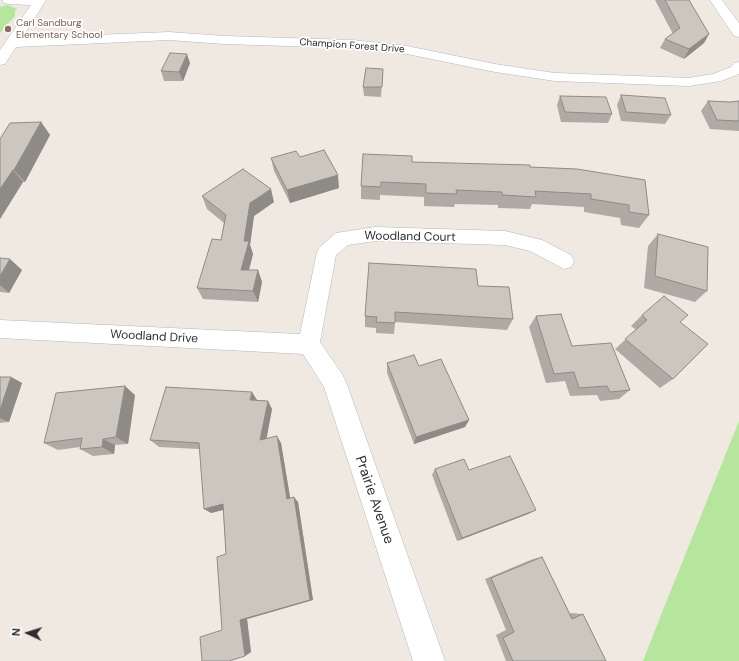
<!DOCTYPE html>
<html>
<head>
<meta charset="utf-8">
<style>
  body { margin:0 }
  #map { position:relative; width:739px; height:661px; overflow:hidden; background:#efe9e1; font-family:"DM Sans",sans-serif }
  canvas { display:block }
  .north { position:absolute; left:8px; top:613px; width:40px; height:40px; -webkit-text-stroke:3px #fff; paint-order:stroke; rotate:274deg; font-size:11px; font-weight:700; line-height:16px; text-align:center; color:#2e2e2e }
  .north::after { content:''; display:block; margin:auto; width:14px; height:18px; background:#2e2e2e; clip-path:polygon(50% 0,100% 100%,50% 72%,0 100%) }
</style>
</head>
<body>
<div id="map">
<canvas width="739" height="661"></canvas>
<div class="north">N</div>
</div>
<script>
const ctx = document.querySelector('canvas').getContext('2d');
ctx.lineJoin = 'round';
function paint(path, color) { ctx.fillStyle = color; ctx.fill(path, 'evenodd'); }
const poly = rows => new Path2D(rows.map(r => 'M' + r).join(''));
function strokePath(path, color, width, dash) { ctx.strokeStyle = color; ctx.lineWidth = width; ctx.lineCap = dash ? 'butt' : 'round'; ctx.setLineDash(dash || []); ctx.stroke(path); }
function drawText(font, color, halo, rows, align = 'center') {
  ctx.font = font + ' "DM Sans",sans-serif'; ctx.lineWidth = 3.5; ctx.setLineDash([]); ctx.textBaseline = 'middle'; ctx.strokeStyle = halo; ctx.fillStyle = color; for (const [text, x, y, turn = 0] of rows) {
    ctx.save(); ctx.translate(x, y); ctx.rotate((+turn || 0) * Math.PI / 180); ctx.textAlign = isNaN(turn) ? turn : align; if (halo) ctx.strokeText(text, 0, 0); ctx.fillText(text, 0, 0); ctx.restore();
  }
}
paint(poly([
  [7,5,17,9,15,10,15,16,0,33,0,7],
  [739,421,739,661,643,661,663,610]
]), '#b6e59e');
const minor = poly([
  [2,0,46,0,22,38,169,32,224,36,352,40,407,46,495,64,555,73,689,78,713,74,731,67,734,63,739,62,739,74,721,81,689,86,555,81,495,72,407,54,352,48,224,44,169,40,16,47,5,64,0,65,0,50,31,5,8,4,4,3,2,0],
  [710,0,722,0,739,23,739,37,734,36,710,0],
  [375,227,505,231,542,240,571,255,574,261,571,267,564,269,530,251,505,245,375,241,348,245,336,255,320,342,342,374,346,382,445,661,413,661,324,387,303,354,0,338,0,320,300,334,317,252,320,247,336,233,375,227]
]);
strokePath(minor, '#b4b7c1', 1);
paint(minor, '#fff');
paint(poly([
  [655,0,689,0,709,34,704,43,684,59,660,48,665,39,673,34],
  [190,63,183,81,164,81,161,71],
  [383,69,381,97,364,96,363,87],
  [621,95,671,115,665,124,621,121,617,105],
  [560,96,612,114,608,123,561,122,557,105],
  [708,101,730,102,739,101,739,131,710,129,701,111],
  [41,122,50,135,25,182,23,182,0,219,0,139],
  [300,157,339,188,290,203,274,171,271,158],
  [412,162,577,169,649,215,639,228,621,225,620,218,584,212,584,207,532,204,530,209,498,208,498,205,455,204,454,207,424,206,424,197,380,195,380,200,361,199,361,186],
  [202,196,274,202,254,216,250,245,253,254,249,270,258,270,262,282,258,302,203,299,197,288,221,240,224,223,207,209],
  [658,234,707,291,695,302,644,288,648,246],
  [0,258,22,270,9,293,0,292],
  [478,286,513,319,507,330,395,322,394,334,376,333,376,328,365,327,365,316],
  [642,315,680,322,673,379,660,388,615,349,636,330,631,326],
  [536,316,572,346,630,390,619,399,600,401,597,395,570,396,565,381,546,383,529,327],
  [387,363,419,366,469,420,465,427,414,444,387,373],
  [0,377,11,377,22,383,9,422,0,423],
  [135,395,128,444,115,445,114,454,93,456,80,449,80,447,58,450,44,443],
  [257,400,272,409,266,439,281,443,290,498,298,502,313,600,247,619,251,652,245,656,222,630,226,554,223,510,211,513,199,449,159,447,150,440],
  [435,469,536,510,528,514,457,541,432,475],
  [542,557,570,614,571,613,583,614,606,661,506,661,496,635,506,630,485,579,533,559]
]), '#afaba4');
paint(poly([
  [709,34,704,43,684,59,689,49],
  [187,54,190,63,183,81,179,72],
  [41,122,50,135,25,182,14,170],
  [13,170,23,182,0,219,0,189],
  [338,175,339,188,290,203,287,190],
  [271,189,274,202,254,216,250,245,253,254,246,281,241,270,244,241,250,203],
  [10,259,22,270,9,293,0,285,0,276],
  [258,270,262,282,258,302,253,291],
  [11,377,22,383,9,422,0,418,0,410],
  [125,386,135,395,128,444,116,437],
  [252,392,257,400,250,400],
  [268,401,272,409,265,447,260,440],
  [469,420,465,427,414,444,416,437],
  [277,436,281,443,291,503,287,499],
  [103,439,115,445,114,454,102,447],
  [294,497,298,502,313,600,247,619,251,652,245,656,240,620],
  [223,504,230,508,211,513,204,509],
  [536,510,528,514,457,541,462,538]
]), '#8e8b86');
const building = poly([
  [665,0,689,0,709,34,689,49,665,39,680,28,665,0],
  [170,53,187,54,179,72,161,71,170,53],
  [366,68,383,69,382,87,363,87,366,68],
  [621,95,665,98,671,115,626,112,621,95],
  [560,96,606,97,612,114,565,112,560,96],
  [708,101,730,102,739,101,739,121,717,120,708,101],
  [41,122,14,170,13,170,0,189,0,139,10,123,41,122],
  [324,150,338,175,287,190,271,158,296,151,300,157,324,150],
  [363,154,412,156,412,162,530,165,530,167,577,169,645,180,649,215,629,212,629,205,591,199,591,194,535,191,536,197,502,195,502,192,456,190,457,194,426,193,426,184,381,182,381,187,361,186,363,154],
  [243,169,271,189,250,203,244,241,249,241,241,270,258,270,253,291,197,288,212,239,221,240,226,215,202,196,243,169],
  [658,234,708,247,707,291,655,276,658,234],
  [0,258,10,259,0,276,0,258],
  [369,263,476,269,478,286,509,287,513,319,395,312,395,323,376,322,377,317,365,316,369,263],
  [664,296,688,315,680,322,708,344,673,379,625,339,647,320,642,315,664,296],
  [561,314,572,346,611,343,630,390,610,392,607,386,579,388,574,372,554,374,536,316,561,314],
  [414,355,419,366,441,359,469,420,416,437,387,363,414,355],
  [0,377,11,377,0,410,0,377],
  [125,386,116,437,103,439,102,447,80,449,82,438,44,443,56,393,125,386],
  [166,387,252,392,250,400,268,401,260,440,277,436,287,499,294,497,310,600,240,620,245,656,229,661,202,661,200,637,222,630,217,557,226,554,223,504,204,509,199,443,150,440,166,387],
  [510,456,536,510,462,538,435,469,464,459,469,470,510,456],
  [542,557,572,619,583,614,606,661,513,661,503,638,514,632,491,578,542,557]
]);
paint(building, '#cbc7bf');
strokePath(building, '#8e8b86', 1);
for (const [x, y, r, color] of [
  [8,29,4,"#8d6e63"]
]) { const dot = new Path2D(); dot.arc(x, y, r, 0, 2 * Math.PI); ctx.fillStyle = color; ctx.fill(dot); strokePath(dot, '#fff', 1.5); }
drawText('10px', '#785e54', '#fff', [
  ["Carl Sandburg",16,23],
  ["Elementary School",16,35]
], 'left');
drawText('10px', '#2e2e2e', '#fff', [
  ["Champion Forest Drive",352,46,4]
]);
drawText('12px', '#2e2e2e', '#fff', [
  ["Woodland Court",410,237,1],
  ["Woodland Drive",154,337,3]
]);
drawText('14px', '#2e2e2e', '#fff', [
  ["Prairie Avenue",374,500,71]
]);
</script>
</body>
</html>
